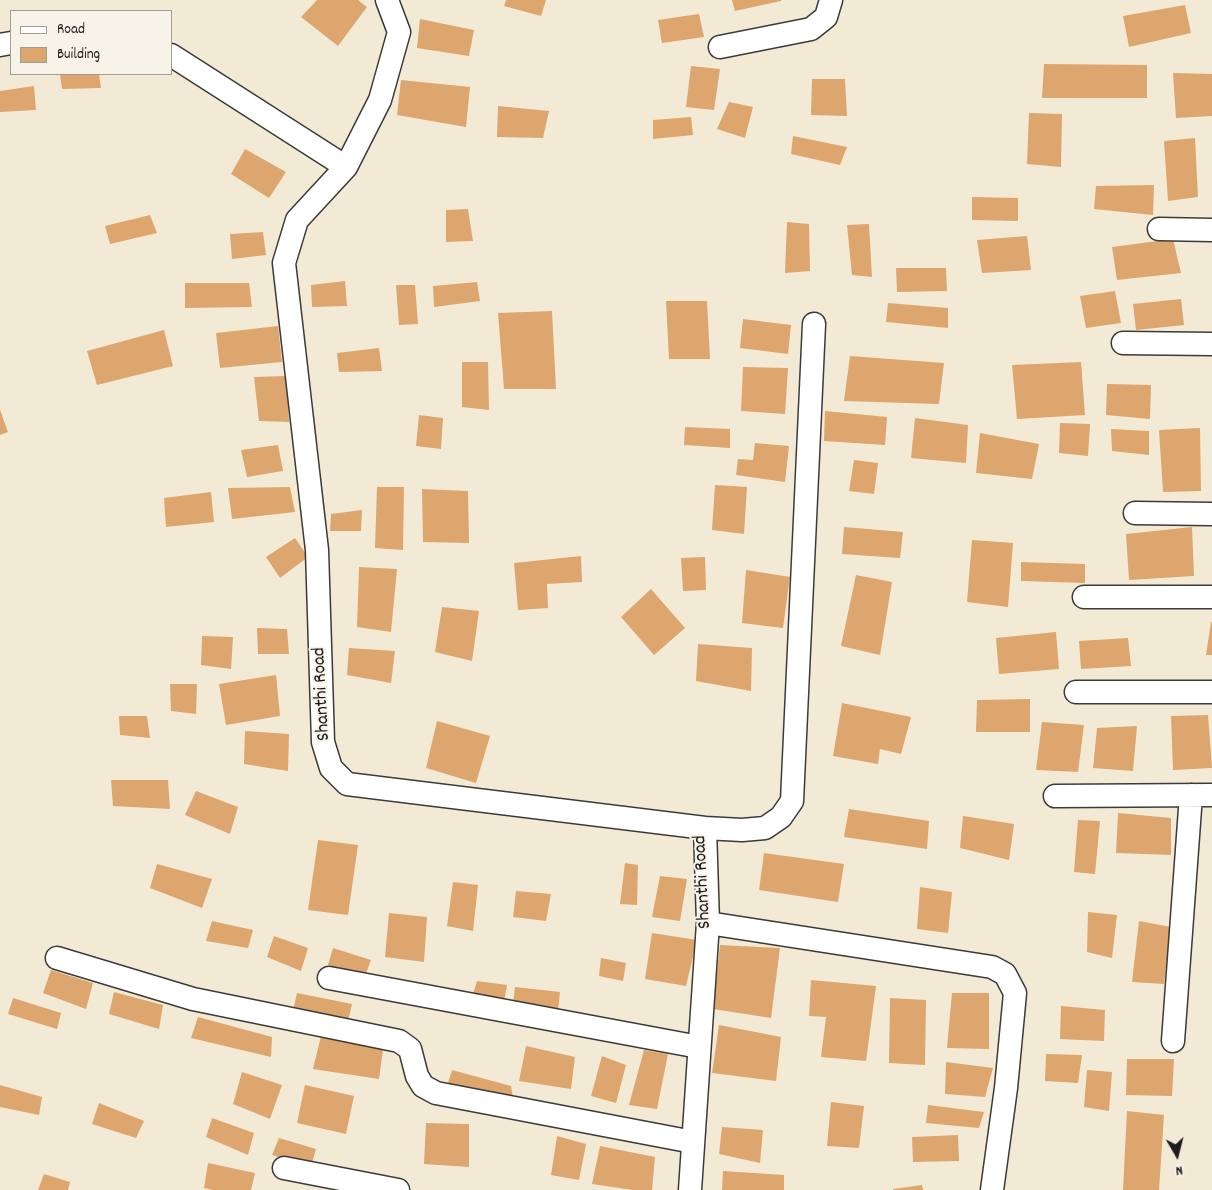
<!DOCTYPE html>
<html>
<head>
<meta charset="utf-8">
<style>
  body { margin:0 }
  #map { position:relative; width:1212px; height:1190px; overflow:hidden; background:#f3ead5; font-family:Dekko,sans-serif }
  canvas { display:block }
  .legend { position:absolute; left:10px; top:10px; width:162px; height:65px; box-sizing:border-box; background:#f7f3e8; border:1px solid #9f9d96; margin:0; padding:6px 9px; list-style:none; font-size:15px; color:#1c1c1c }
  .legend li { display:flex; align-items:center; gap:10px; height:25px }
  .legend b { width:25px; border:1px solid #9f9d96 }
  .north { position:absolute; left:1152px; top:1130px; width:50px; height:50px; -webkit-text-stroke:4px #f7f3e8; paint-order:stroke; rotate:172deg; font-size:14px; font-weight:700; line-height:20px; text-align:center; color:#1c1c1c }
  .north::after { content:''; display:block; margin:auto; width:18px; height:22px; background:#1c1c1c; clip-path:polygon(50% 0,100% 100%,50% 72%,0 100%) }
</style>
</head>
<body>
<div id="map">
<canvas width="1212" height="1190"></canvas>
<ul class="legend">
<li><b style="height:6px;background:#fff"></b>Road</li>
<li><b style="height:14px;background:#dda66f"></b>Building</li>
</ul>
<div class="north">N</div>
</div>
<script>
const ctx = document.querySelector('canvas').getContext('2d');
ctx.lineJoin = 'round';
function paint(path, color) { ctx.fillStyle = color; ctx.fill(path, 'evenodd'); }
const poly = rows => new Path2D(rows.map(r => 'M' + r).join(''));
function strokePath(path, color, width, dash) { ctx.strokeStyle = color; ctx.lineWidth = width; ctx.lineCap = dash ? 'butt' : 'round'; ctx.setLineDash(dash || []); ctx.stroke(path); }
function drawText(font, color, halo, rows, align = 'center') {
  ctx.font = font + ' Dekko,sans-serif'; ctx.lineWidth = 4; ctx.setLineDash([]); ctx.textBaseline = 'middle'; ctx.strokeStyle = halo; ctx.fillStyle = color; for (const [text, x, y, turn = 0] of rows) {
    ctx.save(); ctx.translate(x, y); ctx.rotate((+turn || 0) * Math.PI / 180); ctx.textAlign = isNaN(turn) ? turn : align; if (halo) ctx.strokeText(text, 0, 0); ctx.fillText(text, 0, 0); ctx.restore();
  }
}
paint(poly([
  [317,0,358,0,367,7,338,46,301,17],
  [506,0,546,0,541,16,504,6],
  [732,0,781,0,781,1,735,11],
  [1185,5,1191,33,1129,47,1123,16],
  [699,14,704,37,662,43,658,20],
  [420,19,474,30,469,56,417,48],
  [1044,64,1147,65,1147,98,1042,98],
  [691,66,720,69,714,110,686,107],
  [1173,73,1212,74,1212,116,1176,118],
  [60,74,99,74,101,88,62,89],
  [812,79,845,79,847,116,811,115],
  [401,80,470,87,466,127,397,115],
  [34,86,36,110,0,112,0,91],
  [729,102,753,107,745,138,717,129],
  [498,106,549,111,543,138,497,137],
  [1029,113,1062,114,1061,167,1027,164],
  [691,117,693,135,653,139,653,120],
  [793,136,847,147,840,165,791,154],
  [1195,138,1198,197,1168,201,1164,141],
  [245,149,286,172,269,198,231,174],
  [1154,185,1153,215,1094,209,1096,186],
  [972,197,1018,198,1018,221,972,220],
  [468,209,473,241,446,242,446,210],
  [150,215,157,233,110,244,105,226],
  [787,222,809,224,810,271,785,273],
  [869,224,872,277,852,275,847,225],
  [263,232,266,255,232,259,230,234],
  [1027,236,1031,270,982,273,977,240],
  [1173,239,1181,273,1117,280,1112,247],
  [896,268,946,268,947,291,897,292],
  [345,281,347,306,312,307,311,285],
  [477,282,480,301,434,307,433,286],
  [185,283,249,283,252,307,185,308],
  [396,285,415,285,418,324,399,325],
  [1115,291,1121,323,1086,328,1080,296],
  [1181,299,1184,325,1136,330,1133,304],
  [666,301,707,301,710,359,669,359],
  [888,303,948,308,948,328,886,322],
  [552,311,556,389,504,389,498,313],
  [743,319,791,325,788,354,740,348],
  [278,326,282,362,220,368,216,333],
  [164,330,173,366,97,385,87,351],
  [379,348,382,371,339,372,337,353],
  [850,356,944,363,939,404,844,401],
  [462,362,488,362,489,410,462,407],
  [1081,362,1085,415,1017,419,1012,365],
  [743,367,788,368,785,414,741,411],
  [286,376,289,422,259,421,254,377],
  [1107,384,1151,385,1150,419,1106,415],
  [0,410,8,432,0,435],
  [825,411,887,417,885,445,824,441],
  [419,415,443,418,441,449,416,446],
  [915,418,968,425,966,463,911,458],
  [1060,423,1090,424,1088,456,1059,453],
  [685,427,730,429,730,448,684,445],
  [1200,428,1201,491,1163,492,1159,430],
  [1111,429,1149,431,1149,455,1112,451],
  [980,433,1039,444,1032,479,976,473],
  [755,443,789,446,785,482,736,475,738,459,753,460],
  [278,445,283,471,247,477,241,450],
  [854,460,878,463,874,494,849,491],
  [715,485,747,487,744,534,712,530],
  [290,487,295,512,232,519,228,488],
  [377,487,404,487,403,550,375,548],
  [422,489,468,491,469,543,423,542],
  [211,492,214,522,166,527,164,498],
  [362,510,361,531,330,531,331,514],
  [844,527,903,532,900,558,842,554],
  [1192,527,1194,576,1129,580,1126,534],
  [295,538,308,557,280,578,266,557],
  [972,540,1013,543,1008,607,967,602],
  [581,556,582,582,547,584,548,608,518,610,514,563],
  [705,557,706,590,683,591,681,558],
  [1021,562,1085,564,1085,583,1021,581],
  [359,567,397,569,391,632,357,627],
  [746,570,790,577,783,628,742,623],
  [856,575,892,582,880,655,841,646],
  [651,589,685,628,654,655,621,617],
  [442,607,479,611,472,661,435,652],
  [1211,622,1212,622,1212,655,1206,655],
  [257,628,287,629,289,654,258,654],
  [1056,632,1059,669,999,674,996,638],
  [202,636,233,637,231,669,201,665],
  [1128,638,1131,666,1081,669,1079,641],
  [698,644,752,648,751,691,696,681],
  [349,648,395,651,391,683,347,675],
  [276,675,280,716,226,725,219,684],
  [170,684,197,684,196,714,171,711],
  [1030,699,1030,732,976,732,977,700],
  [842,703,911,717,901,754,880,749,878,764,833,756],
  [1208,715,1212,768,1173,770,1171,716],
  [119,716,147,716,150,738,120,735],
  [437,721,490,736,476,783,426,768],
  [1042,722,1084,725,1078,772,1036,770],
  [1137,726,1133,771,1093,768,1097,728],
  [245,731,289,734,288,771,244,764],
  [111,780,168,780,170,809,113,806],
  [196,791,238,807,230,834,185,815],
  [849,809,929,821,927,849,844,837],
  [1118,813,1171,818,1171,855,1116,853],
  [963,816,1014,824,1009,860,960,848],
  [1078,820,1100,821,1095,874,1074,872],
  [318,840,358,845,348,915,308,910],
  [764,853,844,864,838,902,759,890],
  [625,863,638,865,637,905,620,904],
  [157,864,212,879,202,908,150,888],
  [660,876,687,879,680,921,652,917],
  [453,882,478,885,473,931,447,926],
  [920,887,952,892,948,933,917,929],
  [516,891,551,894,546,921,513,917],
  [1088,912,1117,915,1112,958,1087,952],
  [389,913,427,917,424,962,385,957],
  [212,921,253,930,248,948,206,941],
  [1139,921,1171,927,1164,984,1132,982],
  [652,933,697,940,686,986,645,979],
  [274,936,308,948,301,971,267,957],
  [720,945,780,948,771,1018,713,1009],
  [333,948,371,960,365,976,328,965],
  [601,958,626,963,623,981,599,976],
  [51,970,93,983,86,1009,43,993],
  [811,980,876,986,866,1061,821,1057,826,1017,809,1016],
  [477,981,507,985,504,1002,473,994],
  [515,987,560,992,558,1010,513,1003],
  [114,992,163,1005,159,1029,109,1014],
  [297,993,352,1004,348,1021,293,1011],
  [952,993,989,993,989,1049,947,1048],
  [13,998,61,1013,57,1029,8,1014],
  [890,998,926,1000,925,1065,889,1063],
  [1061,1006,1105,1010,1104,1041,1060,1039],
  [198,1017,272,1037,271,1057,191,1038],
  [719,1025,781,1037,776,1081,712,1073],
  [321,1036,383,1050,379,1079,313,1069],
  [526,1046,575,1057,571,1089,519,1081],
  [644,1050,668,1054,657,1109,629,1105],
  [1046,1054,1082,1055,1078,1083,1045,1081],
  [602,1056,626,1065,616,1103,591,1096],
  [1127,1059,1174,1059,1172,1096,1126,1095],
  [946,1062,993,1068,985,1097,945,1094],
  [452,1070,511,1086,513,1098,447,1086],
  [1087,1070,1112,1072,1109,1111,1084,1107],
  [242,1072,282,1085,270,1119,233,1104],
  [0,1085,42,1097,39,1115,0,1107],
  [305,1085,354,1096,346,1134,297,1123],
  [831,1102,864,1106,859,1148,827,1146],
  [99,1103,144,1121,136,1138,92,1124],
  [928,1105,984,1112,979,1128,926,1123],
  [1127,1111,1164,1115,1159,1190,1123,1190],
  [212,1118,254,1133,248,1155,206,1137],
  [426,1123,469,1124,469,1167,424,1164],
  [722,1127,763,1130,760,1163,719,1154],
  [958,1135,959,1161,913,1162,912,1137],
  [557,1136,586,1144,579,1180,551,1175],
  [279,1138,316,1149,311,1167,272,1155],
  [600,1146,655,1157,652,1190,633,1190,592,1184],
  [208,1163,255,1173,251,1190,213,1190,204,1188],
  [723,1171,784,1175,784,1190,722,1190],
  [44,1174,70,1182,68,1190,38,1190],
  [922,1185,923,1190,893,1190,893,1189]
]), '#dda66f');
const street = poly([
  [387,0,399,32,380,100,346,167,297,220,284,263,317,550,323,742,331,768,347,784,705,828,708,923,690,1190],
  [0,45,11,43],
  [720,47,811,29,826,17,831,0],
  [171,55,346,167],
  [1159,229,1212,230],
  [1123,343,1212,344],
  [1135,513,1212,514],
  [1084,597,1212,597],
  [1076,692,1212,692],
  [1055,796,1212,795],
  [705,828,742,830,765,828,781,817,792,801,814,324],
  [708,923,992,967,1005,974,1015,993,1006,1088,992,1190],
  [57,958,193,999,399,1041,410,1049,417,1076,423,1086,436,1093,693,1142],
  [329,978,699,1047],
  [1173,1041,1191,795],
  [284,1168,398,1190]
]);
strokePath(street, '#3c3b38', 25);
strokePath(street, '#fff', 22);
drawText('19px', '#1c1c1c', '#f7f3e8', [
  ["Shanthi Road",323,694,-93],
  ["Shanthi Road",704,882,-93]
]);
</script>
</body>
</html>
